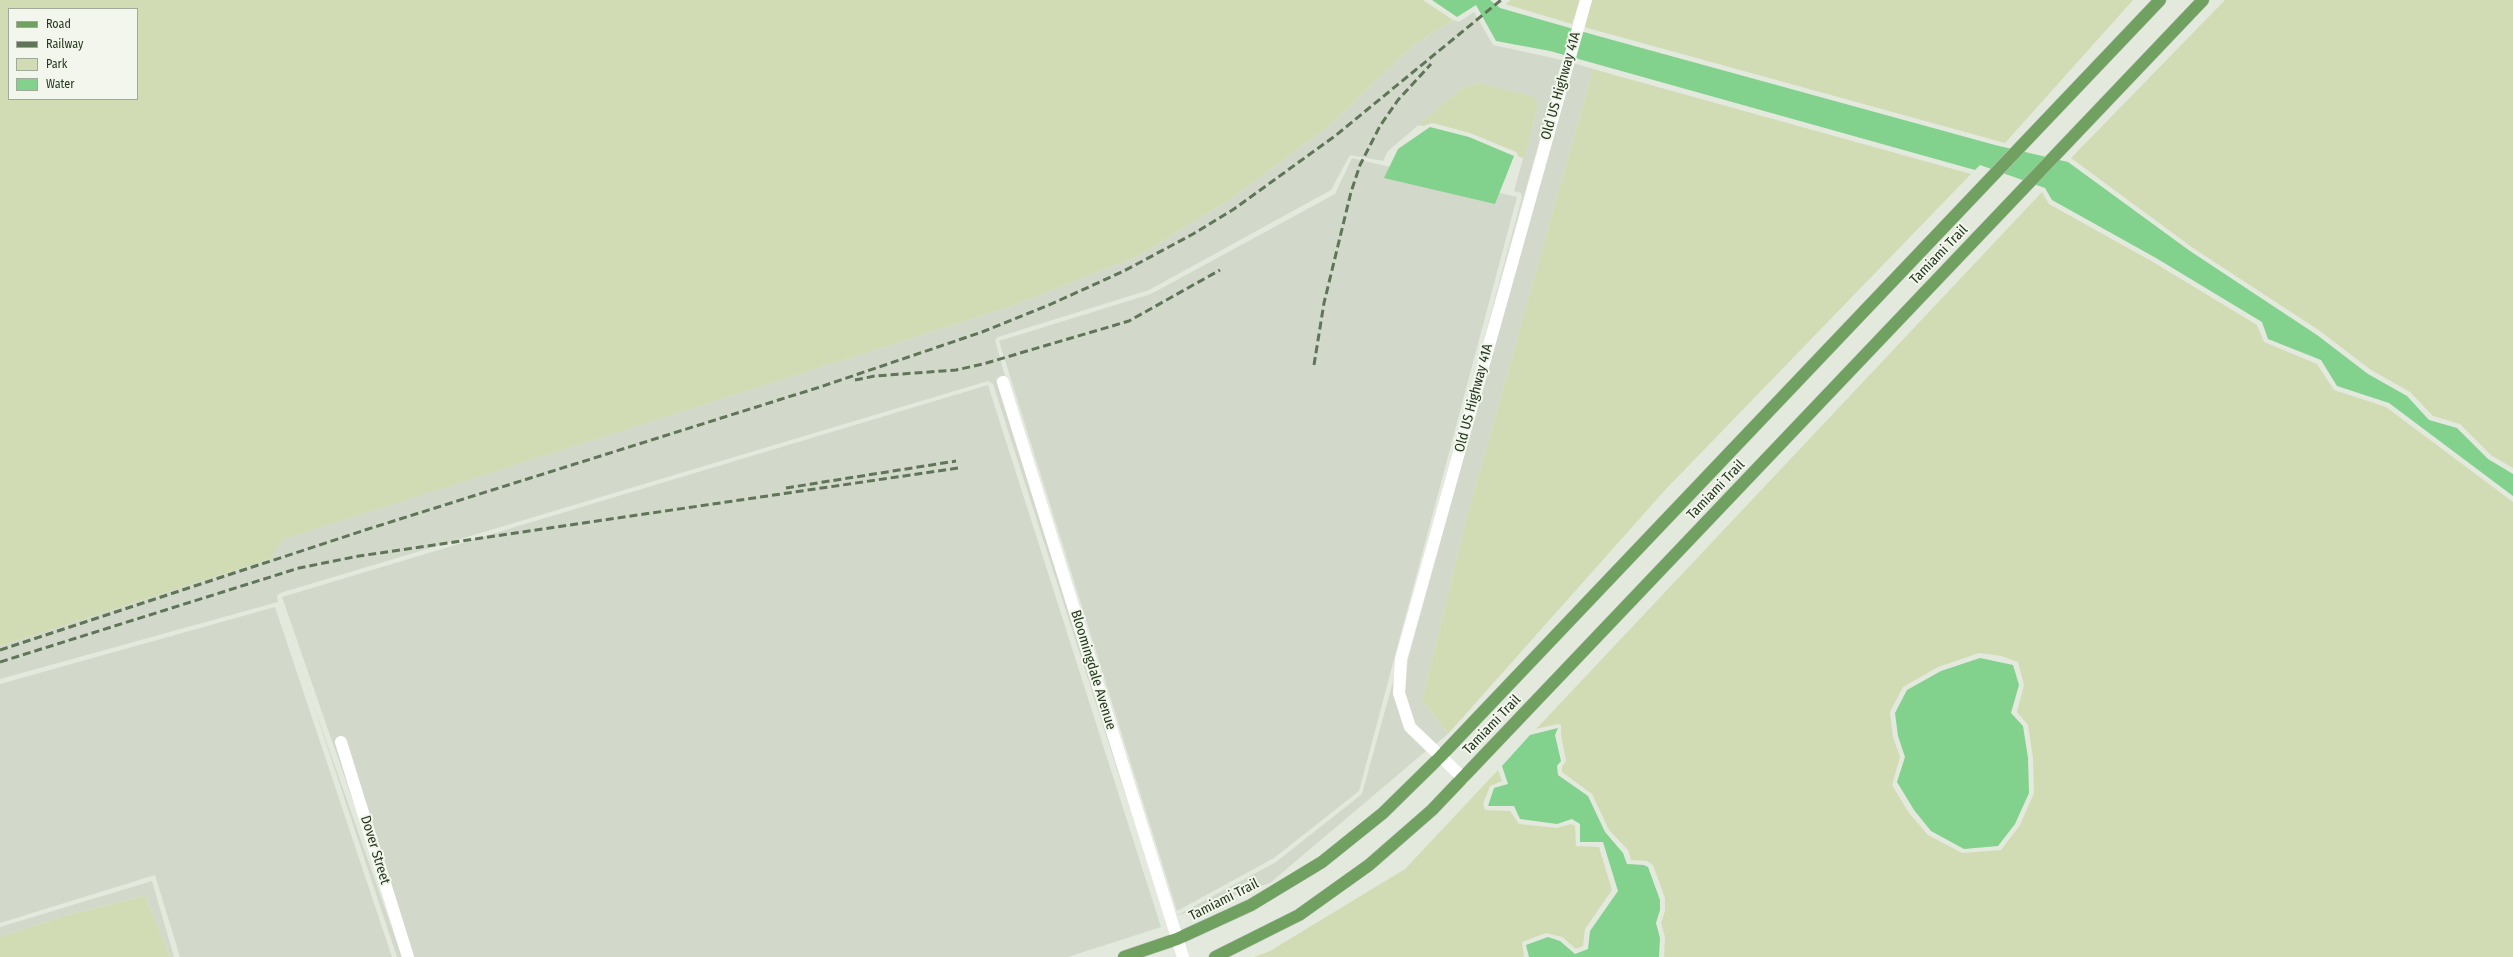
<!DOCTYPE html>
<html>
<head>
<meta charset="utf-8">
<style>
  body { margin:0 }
  #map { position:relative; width:2513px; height:957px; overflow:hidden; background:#e3e9dd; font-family:"Fira Sans Condensed",sans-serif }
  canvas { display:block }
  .legend { position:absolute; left:8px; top:8px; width:130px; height:92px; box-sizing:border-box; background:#f2f6ed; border:1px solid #a0aa9a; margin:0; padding:5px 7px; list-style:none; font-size:12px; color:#26391e }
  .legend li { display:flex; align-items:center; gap:8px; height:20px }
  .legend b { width:20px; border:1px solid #a0aa9a }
</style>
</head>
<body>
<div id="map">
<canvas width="2513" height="957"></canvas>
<ul class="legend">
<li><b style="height:5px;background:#71a160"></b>Road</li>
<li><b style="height:5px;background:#607558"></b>Railway</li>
<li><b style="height:11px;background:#d2dcb4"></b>Park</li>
<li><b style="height:11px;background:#82d18d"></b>Water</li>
</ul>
</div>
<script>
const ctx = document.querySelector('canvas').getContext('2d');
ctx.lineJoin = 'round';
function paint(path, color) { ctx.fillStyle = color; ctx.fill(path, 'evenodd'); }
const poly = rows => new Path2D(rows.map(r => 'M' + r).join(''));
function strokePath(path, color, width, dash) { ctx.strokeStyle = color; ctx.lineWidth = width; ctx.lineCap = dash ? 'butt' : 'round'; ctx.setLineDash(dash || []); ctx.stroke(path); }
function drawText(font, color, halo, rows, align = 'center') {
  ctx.font = font + ' "Fira Sans Condensed",sans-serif'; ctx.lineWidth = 4; ctx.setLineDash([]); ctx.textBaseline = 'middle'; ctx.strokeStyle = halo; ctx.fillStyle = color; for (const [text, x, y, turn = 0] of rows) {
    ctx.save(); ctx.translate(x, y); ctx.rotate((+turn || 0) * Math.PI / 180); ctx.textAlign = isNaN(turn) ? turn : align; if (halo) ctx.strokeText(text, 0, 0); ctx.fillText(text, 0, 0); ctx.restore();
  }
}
paint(poly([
  [1474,12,1493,45,1562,60,1482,346,1522,197,1521,193,1514,191,1538,105,1479,83,1462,88,1388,151,1383,161,1350,155,1331,190,1149,290,998,337,995,340,1005,376,996,379,1133,819,993,384,988,381,280,593,277,596,278,602,0,679,0,646,270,559,283,539,1009,307,1138,256,1232,198,1330,125,1411,47,1453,20,1459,22],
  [1573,63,1593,69,1467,517,1422,700,1448,734,1436,744,1415,724,1405,692,1408,659],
  [1352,158,1517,197,1359,791,1274,858,1177,911,999,341,1151,294,1335,194],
  [988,385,1161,927,1068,957,407,957,282,597],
  [275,607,392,957,180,957,155,875,0,923,0,684],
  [1394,678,1393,693,1404,729,1426,751,1270,883,1176,916,1276,862,1362,794],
  [311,698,400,951,402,957,397,957],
  [152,881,174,957,170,957,145,896,64,916,0,937,0,927]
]), '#d2d9cb');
paint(poly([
  [0,0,1423,0,1453,20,1411,47,1330,125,1232,198,1138,256,1009,307,284,539,270,559,0,646],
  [9,9,137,9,137,99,9,99],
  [1511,0,1580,0,1572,24,1505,4],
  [1592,0,2133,0,2005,143,1584,27],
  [2225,0,2513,0,2513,468,2492,456,2460,424,2433,416,2410,392,2371,370,2320,331,2193,248,2071,158],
  [1593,69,1971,174,1666,489,1448,734,1422,700,1467,517],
  [1479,83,1535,97,1538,105,1524,158,1519,157,1516,152,1470,133,1432,123,1423,126,1418,125,1462,88],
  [2042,192,2049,204,2153,262,2257,325,2264,342,2317,364,2334,390,2386,407,2513,502,2513,957,1664,957,1665,937,1661,923,1665,911,1665,898,1653,865,1647,861,1631,860,1628,850,1609,830,1592,794,1562,772,1562,767,1566,761,1561,735,1561,725,1558,724,1536,729],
  [1979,653,2001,656,2018,662,2024,685,2017,712,2028,725,2033,758,2034,793,2020,825,2001,850,1962,853,1928,835,1909,813,1892,785,1900,757,1893,737,1890,712,1903,687,1938,667],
  [1498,770,1502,781,1490,786,1483,804,1485,810,1510,811,1519,824,1557,828,1571,824,1575,826,1576,846,1599,847,1612,890,1585,929,1583,946,1576,949,1562,937,1546,933,1522,942,1524,957,1254,957,1270,951,1405,869],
  [145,896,170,957,0,957,0,937,64,916]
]), '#d2dcb4');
paint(poly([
  [1432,0,1490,0,1500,8,1598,36,1995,145,2068,162,2190,251,2317,335,2368,374,2407,396,2429,420,2457,428,2488,459,2513,474,2513,496,2389,403,2337,386,2321,360,2268,339,2262,322,2156,258,2052,200,2045,188,1980,165,1975,170,1550,51,1496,41,1476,5,1457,17],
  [1430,127,1469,137,1514,156,1495,204,1384,178,1398,149],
  [1980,658,2013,665,2019,685,2011,713,2023,726,2028,758,2029,793,2015,824,1998,846,1964,849,1931,831,1914,810,1897,782,1905,757,1898,736,1895,713,1907,690,1941,671],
  [1558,728,1555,735,1561,761,1557,766,1558,775,1588,796,1605,832,1623,853,1627,864,1644,865,1648,867,1660,900,1660,910,1656,923,1660,938,1659,957,1529,957,1526,945,1548,937,1560,941,1575,954,1588,949,1590,931,1618,891,1603,842,1580,842,1580,824,1572,819,1557,824,1520,819,1514,806,1488,806,1494,788,1508,784,1502,766,1530,735]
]), '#82d18d');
const major = poly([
  [1124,957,1177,939,1251,905,1322,862,1383,813,1440,757,2160,0],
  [1215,957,1299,915,1369,865,1432,810,2203,0]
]);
strokePath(major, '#bec4bc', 13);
strokePath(poly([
  [1003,382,1183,957],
  [341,742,408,957],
  [1463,778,1410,727,1399,693,1401,659,1586,0]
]), '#fff', 12);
strokePath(major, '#71a160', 12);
strokePath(poly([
  [1314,365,1324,303,1351,192,1360,165,1380,126,1398,100,1431,64],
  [855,380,875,376,956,370,983,364,1129,321,1220,270],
  [786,488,956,461],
  [0,650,365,530,820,387,982,332,1049,305,1124,271,1193,234,1234,209,1335,136,1501,0],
  [0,662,299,568,359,556,958,468]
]), '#607558', 3, [8, 4]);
drawText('14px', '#26391e', '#f2f6ed', [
  ["Old US Highway 41A",1561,86,-74],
  ["Tamiami Trail",1939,255,-46],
  ["Old US Highway 41A",1474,398,-75],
  ["Tamiami Trail",1716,490,-46],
  ["Bloomingdale Avenue",1093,670,73],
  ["Tamiami Trail",1492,725,-46],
  ["Dover Street",375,850,73],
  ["Tamiami Trail",1224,900,-27]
]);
</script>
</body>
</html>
